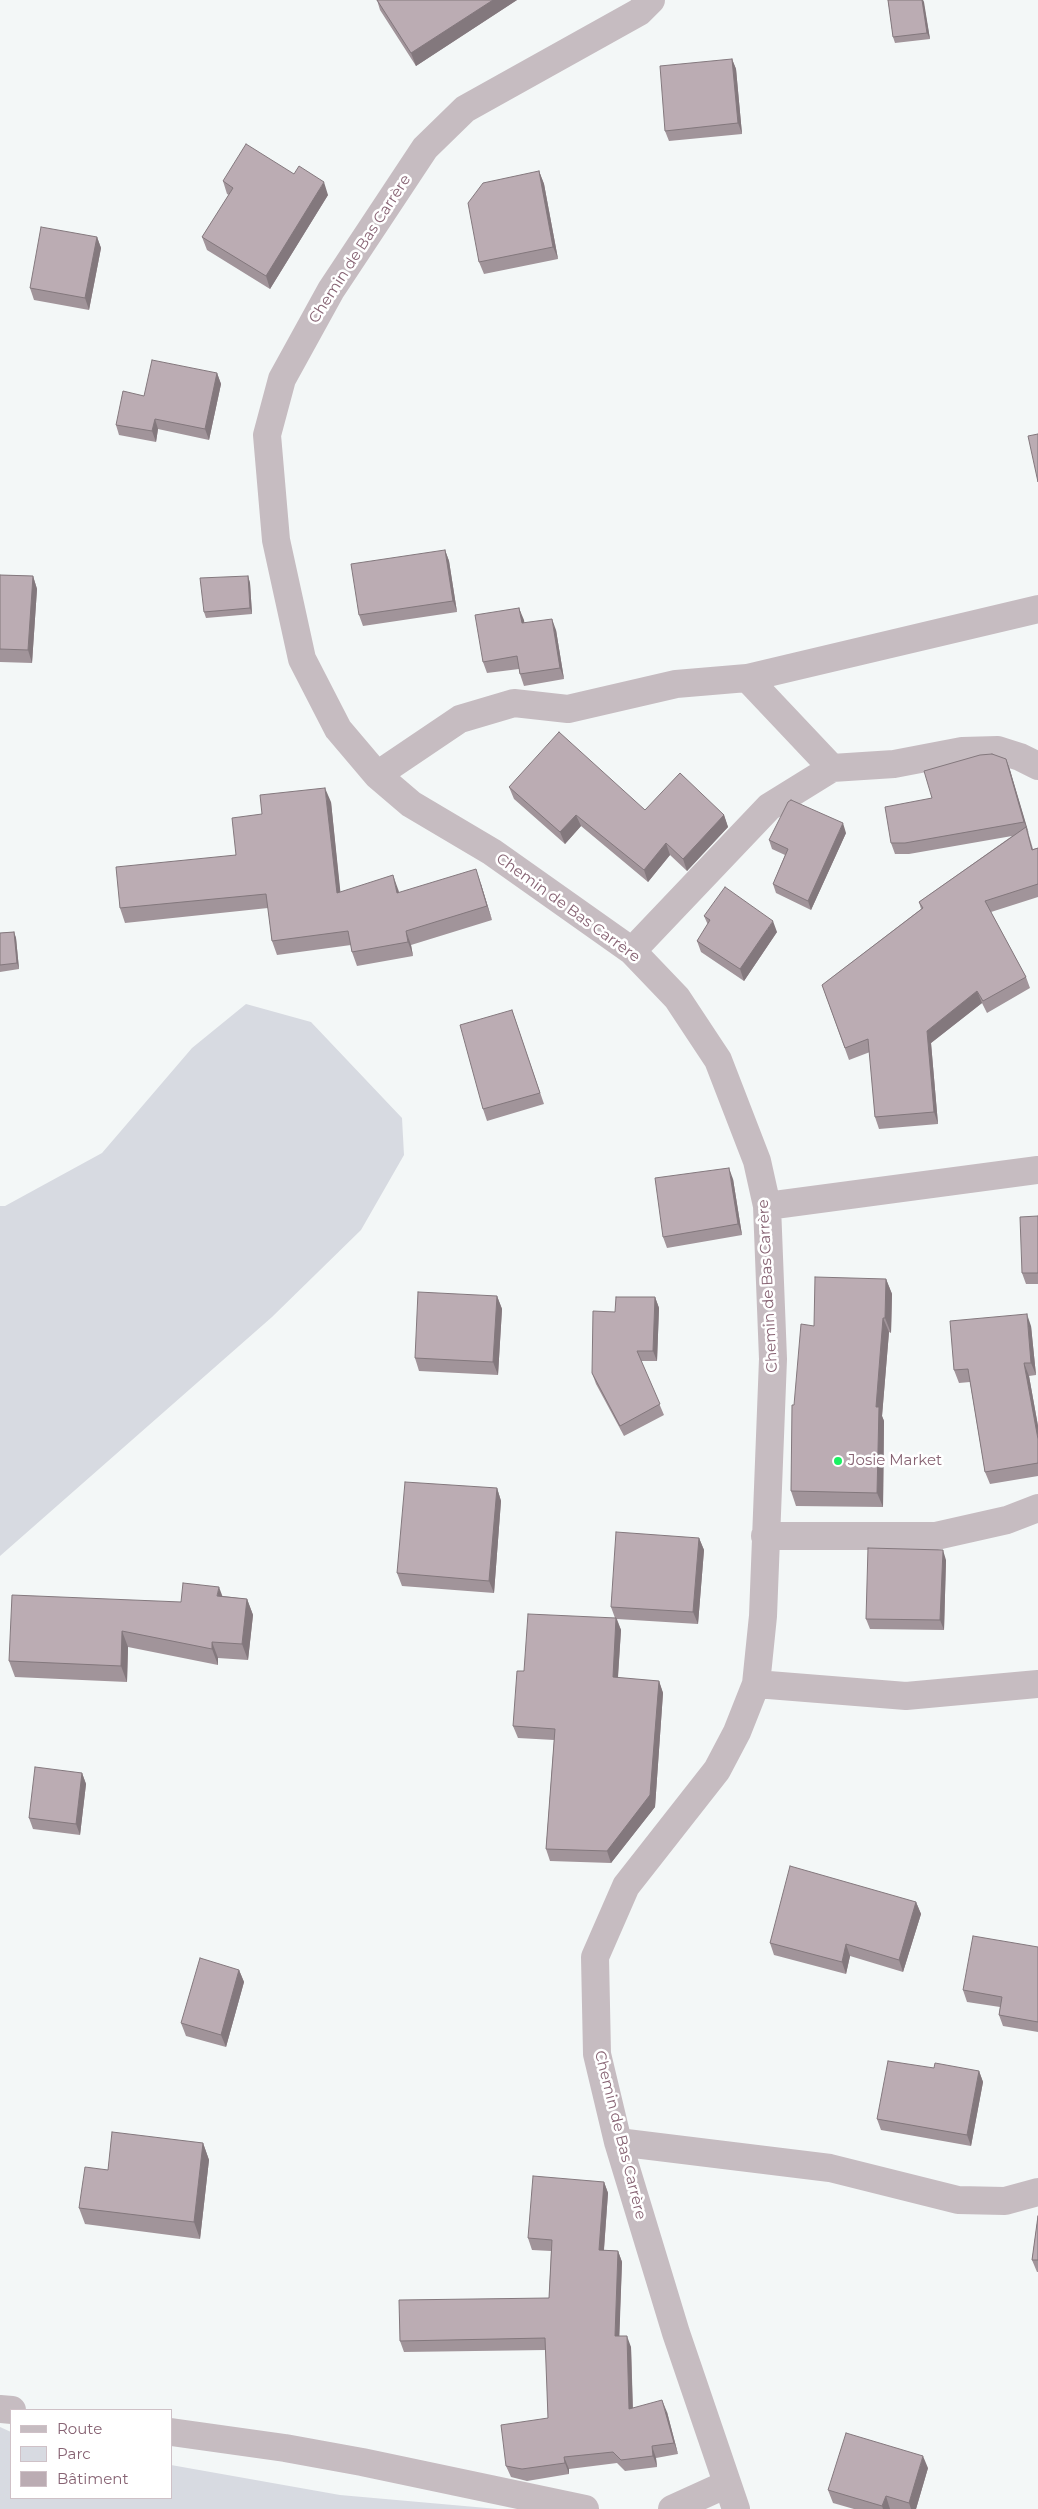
<!DOCTYPE html>
<html>
<head>
<meta charset="utf-8">
<style>
  body { margin:0 }
  #map { position:relative; width:1038px; height:2509px; overflow:hidden; background:#f3f7f7; font-family:Montserrat,sans-serif }
  canvas { display:block }
  .legend { position:absolute; left:10px; top:2409px; width:162px; height:90px; box-sizing:border-box; background:#fff; border:1px solid #cfc1c7; margin:0; padding:6px 9px; list-style:none; font-size:15px; color:#876373 }
  .legend li { display:flex; align-items:center; gap:10px; height:25px }
  .legend b { width:25px; border:1px solid #cfc1c7 }
</style>
</head>
<body>
<div id="map">
<canvas width="1038" height="2509"></canvas>
<ul class="legend">
<li><b style="height:6px;background:#c6bcc1"></b>Route</li>
<li><b style="height:14px;background:#d7dae1"></b>Parc</li>
<li><b style="height:14px;background:#bbacb3"></b>Bâtiment</li>
</ul>
</div>
<script>
const ctx = document.querySelector('canvas').getContext('2d');
ctx.lineJoin = 'round';
function paint(path, color) { ctx.fillStyle = color; ctx.fill(path, 'evenodd'); }
const poly = rows => new Path2D(rows.map(r => 'M' + r).join(''));
function strokePath(path, color, width, dash) { ctx.strokeStyle = color; ctx.lineWidth = width; ctx.lineCap = dash ? 'butt' : 'round'; ctx.setLineDash(dash || []); ctx.stroke(path); }
function drawText(font, color, halo, rows, align = 'center') {
  ctx.font = font + ' Montserrat,sans-serif'; ctx.lineWidth = 5; ctx.setLineDash([]); ctx.textBaseline = 'middle'; ctx.strokeStyle = halo; ctx.fillStyle = color; for (const [text, x, y, turn = 0] of rows) {
    ctx.save(); ctx.translate(x, y); ctx.rotate((+turn || 0) * Math.PI / 180); ctx.textAlign = isNaN(turn) ? turn : align; if (halo) ctx.strokeText(text, 0, 0); ctx.fillText(text, 0, 0); ctx.restore();
  }
}
paint(poly([
  [246,1004,311,1022,402,1118,404,1155,361,1230,272,1317,0,1556,0,1206,5,1206,102,1153,192,1048],
  [0,2427,11,2432,11,2498,171,2498,171,2465,340,2495,498,2509,0,2509]
]), '#d7dae1');
strokePath(poly([
  [651,0,639,12,465,109,425,148,331,290,282,379,267,435,276,540,302,659,338,729,377,775,411,804,492,852,632,951,677,998,718,1060,757,1161,767,1206,773,1359,763,1616,756,1684,737,1732,717,1770,626,1886,595,1957,597,2054,618,2142,676,2333,736,2509],
  [747,678,832,768],
  [377,775,460,719,514,703,568,709,676,684,747,678,1038,609],
  [632,951,769,807,832,768,894,764,962,751,998,750,1020,757,1038,766],
  [767,1206,1038,1170],
  [765,1536,936,1536,1007,1520,1038,1508],
  [756,1684,906,1696,1038,1684],
  [618,2142,830,2168,958,2200,1005,2201,1038,2192],
  [0,2409,12,2410],
  [171,2432,285,2448,362,2462,585,2509],
  [672,2509,727,2484]
]), '#c6bcc1', 28);
paint(poly([
  [377,0,517,0,416,66,380,10],
  [888,0,923,0,930,39,895,43,893,37],
  [732,59,736,69,742,134,669,141,665,131],
  [539,171,544,184,558,259,484,274,479,262],
  [294,174,328,195,270,289,207,250,202,237,229,195,227,194,223,181],
  [97,237,101,248,89,310,34,300,30,288],
  [217,373,221,384,209,440,158,429,156,442,119,435,116,425,144,396],
  [445,550,449,561,457,612,363,626,359,615],
  [0,575,33,576,37,589,32,663,0,662],
  [248,576,250,583,252,614,206,618,204,612],
  [519,608,524,623,556,630,564,679,524,686,520,674,519,669,487,673,483,662],
  [1006,759,1010,770,1033,849,1038,848,1038,897,991,912,1026,977,1030,988,987,1013,982,1003,931,1043,938,1124,879,1129,875,1117,870,1052,849,1060,822,985,921,909,919,902,1012,836,909,854,895,854,891,843,932,798],
  [509,787,645,810,724,815,728,827,687,871,670,855,648,882,581,826,565,844,514,799],
  [331,802,340,892,398,889,399,893,481,884,492,920,411,945,413,956,357,966,352,952,351,945,277,955,272,941,268,908,125,923,120,908,236,855,262,814],
  [846,833,811,910,776,893,773,884,785,855,772,849,769,840],
  [704,916,777,932,744,981,701,952,697,941,708,925],
  [14,932,16,938,19,969,0,972,0,933],
  [512,1010,544,1104,487,1121,483,1109],
  [733,1179,742,1235,667,1248,663,1237],
  [1038,1216,1038,1284,1026,1284,1022,1273],
  [886,1279,892,1294,891,1333,889,1332,882,1416,884,1421,883,1507,796,1506,791,1491,794,1405],
  [497,1296,502,1309,498,1375,419,1371,415,1358],
  [655,1297,659,1308,657,1361,641,1361,664,1415,624,1436,596,1384,592,1373],
  [1031,1326,1036,1375,1029,1376,1038,1426,1038,1476,990,1484,985,1472,970,1382,959,1383,954,1370],
  [497,1488,501,1501,494,1593,402,1586,397,1573],
  [699,1538,704,1550,698,1624,617,1619,621,1630,618,1678,659,1681,663,1693,655,1807,611,1863,550,1861,546,1849,554,1740,518,1738,513,1726,524,1671,615,1618,611,1607],
  [946,1560,944,1630,870,1629,866,1619],
  [223,1596,247,1599,253,1615,248,1660,218,1658,218,1665,128,1647,127,1682,15,1677,9,1661,181,1602],
  [82,1773,86,1784,80,1835,33,1829,29,1818],
  [916,1902,921,1914,903,1972,850,1956,846,1974,774,1955,770,1943],
  [1038,1947,1038,2032,1003,2026,999,2015,1000,2007,967,2002,963,1990],
  [239,1970,244,1982,226,2047,186,2036,181,2023],
  [934,2068,979,2071,983,2082,971,2146,881,2130,877,2119],
  [203,2143,209,2160,200,2239,85,2224,79,2208],
  [604,2182,608,2193,604,2250,618,2251,622,2262,619,2336,631,2347,633,2408,667,2412,678,2454,656,2458,657,2467,625,2471,617,2463,569,2469,569,2474,527,2481,511,2477,506,2466,548,2418,546,2350,404,2352,400,2341,549,2298,551,2251,532,2250,528,2238],
  [1038,2216,1038,2272,1037,2272,1032,2260],
  [928,2468,916,2509,854,2509,833,2503,828,2490]
]), '#a1949a');
paint(poly([
  [493,0,517,0,416,66,411,53],
  [922,0,923,0,924,2,930,39,927,33],
  [732,59,736,69,742,134,738,123],
  [539,171,544,184,558,259,553,247],
  [324,182,328,195,270,289,266,276],
  [97,237,101,248,89,310,85,298],
  [217,373,221,384,209,440,205,429],
  [155,419,158,429,156,442,152,431],
  [445,550,449,561,457,612,453,601],
  [33,576,37,589,32,663,28,650],
  [248,576,250,583,252,614,250,608],
  [519,608,524,620,526,635,522,623],
  [552,619,556,630,564,679,560,668],
  [1006,759,1010,770,1029,834,1024,822],
  [325,788,331,802,342,907,337,893],
  [576,815,581,826,565,844,560,832],
  [724,815,728,827,687,871,683,859],
  [843,823,846,833,811,910,808,901],
  [666,843,670,855,648,882,644,870],
  [476,869,481,884,492,920,487,906],
  [393,875,398,889,403,908,397,893],
  [773,921,777,932,744,981,740,969],
  [406,931,411,945,413,956,408,942],
  [14,932,16,938,19,969,17,963],
  [977,991,982,1003,931,1043,938,1124,934,1112,927,1031],
  [729,1168,733,1179,742,1235,738,1224],
  [886,1279,892,1294,891,1333,885,1318],
  [497,1296,502,1309,498,1375,493,1362],
  [655,1297,659,1308,657,1361,653,1351],
  [1027,1314,1031,1326,1036,1375,1031,1363],
  [883,1318,889,1332,882,1416,884,1421,883,1507,877,1493,876,1407],
  [1024,1363,1029,1376,1038,1426,1038,1439],
  [497,1488,501,1501,494,1593,489,1581],
  [699,1538,704,1550,698,1624,693,1612],
  [943,1550,946,1560,944,1630,940,1620],
  [219,1587,225,1603,217,1596],
  [247,1599,253,1615,248,1660,242,1644],
  [616,1618,621,1630,617,1689,613,1677],
  [122,1631,128,1647,127,1682,121,1666],
  [212,1642,218,1658,218,1665,212,1649],
  [659,1681,663,1693,655,1807,611,1863,607,1851],
  [82,1773,86,1784,80,1835,76,1824],
  [916,1902,921,1914,903,1972,899,1960],
  [846,1944,850,1956,846,1974,842,1962],
  [239,1970,244,1982,226,2047,221,2035],
  [979,2071,983,2082,971,2146,967,2135],
  [203,2143,209,2160,200,2239,194,2222],
  [604,2182,608,2193,603,2261,599,2250],
  [618,2251,622,2262,619,2347,615,2336],
  [627,2336,631,2347,633,2421,629,2409],
  [662,2400,667,2412,678,2454,674,2443],
  [652,2446,656,2458,657,2467,653,2456],
  [923,2456,928,2468,916,2509,911,2509,909,2503],
  [564,2457,569,2469,569,2474,565,2463],
  [886,2496,890,2509,883,2509,882,2506]
]), '#83787d');
const building = poly([
  [377,0,493,0,411,53,377,0],
  [888,0,922,0,927,33,893,37,888,0],
  [732,59,738,123,665,131,660,66,732,59],
  [246,144,294,174,299,166,324,182,266,276,202,237,233,188,223,181,246,144],
  [539,171,553,247,479,262,468,203,483,183,539,171],
  [41,227,97,237,85,298,30,288,41,227],
  [152,360,217,373,205,429,155,419,152,431,116,425,123,391,144,396,152,360],
  [1038,434,1038,482,1028,436,1038,434],
  [445,550,453,601,359,615,351,564,445,550],
  [0,575,33,576,28,650,0,649,0,575],
  [248,576,250,608,204,612,200,578,248,576],
  [519,608,522,623,552,619,560,668,520,674,517,656,483,662,475,615,519,608],
  [559,732,645,810,680,773,724,815,683,859,666,843,644,870,576,815,560,832,509,787,559,732],
  [992,754,1006,759,1024,822,905,843,891,843,885,807,932,798,924,771,980,755,992,754],
  [325,788,337,893,393,875,397,893,476,869,487,906,406,931,408,942,352,952,348,931,272,941,266,894,120,908,116,867,236,855,232,818,262,814,260,795,325,788],
  [791,800,843,823,808,901,773,884,788,849,769,840,788,802,791,800],
  [1026,827,1032,850,1038,848,1038,884,985,901,1026,977,983,1001,977,991,927,1031,934,1112,875,1117,868,1039,845,1048,822,985,923,908,919,902,1026,827],
  [725,887,773,921,740,969,697,941,710,920,704,916,725,887],
  [14,932,17,963,0,965,0,933,14,932],
  [512,1010,540,1093,483,1109,460,1025,512,1010],
  [729,1168,738,1224,663,1237,655,1178,729,1168],
  [1038,1216,1038,1273,1022,1273,1020,1217,1038,1216],
  [815,1277,886,1279,885,1318,883,1318,876,1407,879,1407,877,1493,791,1491,792,1405,794,1405,801,1324,814,1326,815,1277],
  [418,1292,497,1296,493,1362,415,1358,418,1292],
  [616,1297,655,1297,653,1351,637,1351,660,1404,620,1426,592,1373,593,1311,615,1312,616,1297],
  [1027,1314,1031,1363,1024,1363,1038,1439,1038,1463,985,1472,968,1369,954,1370,950,1321,1027,1314],
  [405,1482,497,1488,489,1581,397,1573,405,1482],
  [616,1532,699,1538,693,1612,611,1607,616,1532],
  [868,1548,943,1550,940,1620,866,1619,868,1548],
  [183,1583,219,1587,217,1596,247,1599,242,1644,212,1642,212,1649,122,1631,121,1666,9,1661,12,1595,181,1602,183,1583],
  [528,1614,616,1618,613,1677,659,1681,650,1795,607,1851,546,1849,555,1729,513,1726,517,1671,524,1671,528,1614],
  [35,1767,82,1773,76,1824,29,1818,35,1767],
  [790,1866,916,1902,899,1960,846,1944,842,1962,770,1943,790,1866],
  [973,1936,1038,1947,1038,2022,999,2015,1002,1997,963,1990,973,1936],
  [200,1958,239,1970,221,2035,181,2023,200,1958],
  [888,2061,934,2068,935,2063,979,2071,967,2135,877,2119,888,2061],
  [112,2132,203,2143,194,2222,79,2208,85,2167,108,2170,112,2132],
  [533,2176,604,2182,599,2250,618,2251,615,2336,627,2336,629,2409,662,2400,674,2443,652,2446,653,2456,621,2460,613,2452,564,2457,565,2463,522,2469,506,2466,501,2425,548,2418,545,2338,400,2341,399,2300,549,2298,552,2240,528,2238,533,2176],
  [1038,2216,1038,2260,1032,2260,1038,2216],
  [846,2433,923,2456,909,2503,886,2496,882,2506,828,2490,846,2433]
]);
paint(building, '#bbacb3');
strokePath(building, '#83787d', 1);
for (const [x, y, r, color] of [
  [838,1461,5,"#19f162"]
]) { const dot = new Path2D(); dot.arc(x, y, r, 0, 2 * Math.PI); ctx.fillStyle = color; ctx.fill(dot); strokePath(dot, '#fff', 2); }
drawText('15px', '#876373', '#fff', [
  ["Chemin de Bas Carrère",360,249,-57],
  ["Chemin de Bas Carrère",568,908,36],
  ["Chemin de Bas Carrère",768,1286,-93],
  ["Chemin de Bas Carrère",620,2135,76]
]);
drawText('15px', '#876373', '#fff', [
  ["Josie Market",848,1461]
], 'left');
</script>
</body>
</html>
